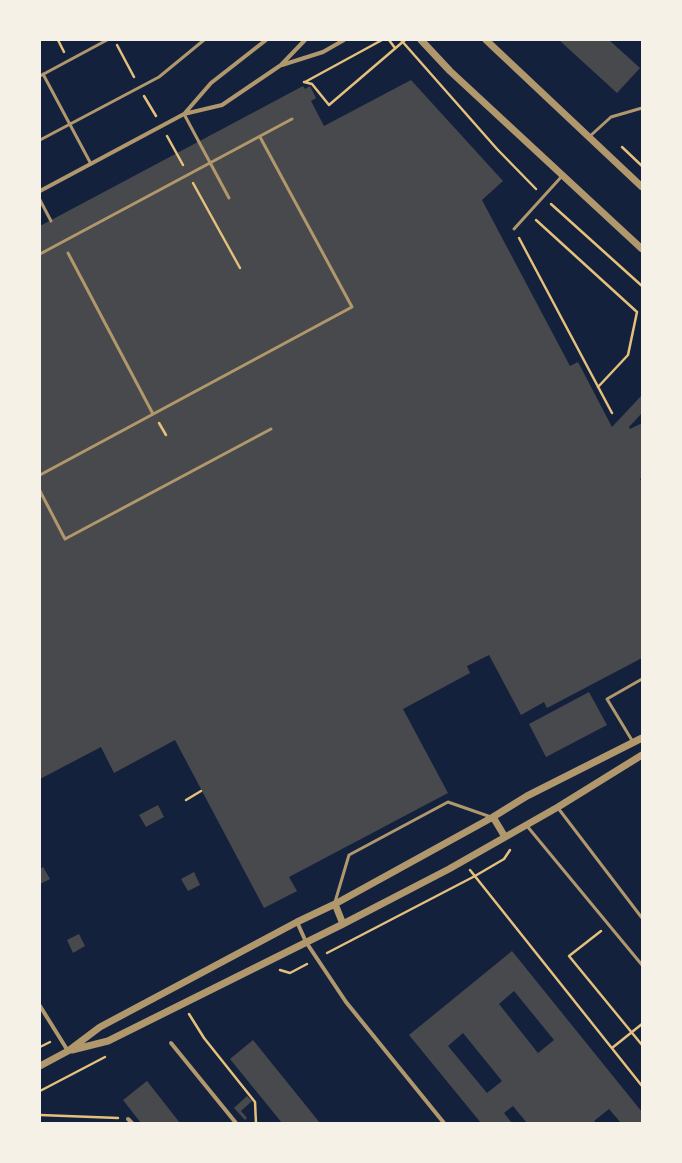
<!DOCTYPE html>
<html>
<head>
<meta charset="utf-8">
<style>
  body { margin:0 }
  #map { position:relative; width:682px; height:1163px; overflow:hidden; background:#14213d; font-family:Jost,sans-serif }
  canvas { display:block }
  .frame { position:absolute; inset:0; border:41px solid #f6f1e7; pointer-events:none }
</style>
</head>
<body>
<div id="map">
<canvas width="682" height="1163"></canvas>
<div class="frame"></div>
</div>
<script>
const ctx = document.querySelector('canvas').getContext('2d');
ctx.lineJoin = 'round';
function paint(path, color) { ctx.fillStyle = color; ctx.fill(path, 'evenodd'); }
const poly = rows => new Path2D(rows.map(r => 'M' + r).join(''));
function strokePath(path, color, width, dash) { ctx.strokeStyle = color; ctx.lineWidth = width; ctx.lineCap = dash ? 'butt' : 'round'; ctx.setLineDash(dash || []); ctx.stroke(path); }
paint(poly([
  [559,40,609,40,640,68,617,93],
  [411,80,503,181,482,200,570,366,578,362,612,427,642,395,642,413,629,427,630,429,642,423,642,478,640,479,642,483,642,658,547,708,544,702,521,715,489,655,467,666,470,673,403,709,448,793,289,877,297,891,264,908,175,740,114,773,101,747,40,779,40,226,303,86,305,89,310,86,316,98,311,101,324,126],
  [589,692,607,725,546,757,529,724],
  [158,805,164,817,146,827,139,815],
  [43,867,50,879,40,884,40,869],
  [194,872,200,885,188,891,181,879],
  [79,934,85,946,73,953,67,940],
  [512,951,642,1112,642,1123,621,1123,609,1109,594,1121,596,1123,527,1123,513,1106,504,1113,512,1123,481,1123,409,1035],
  [514,991,554,1040,538,1053,499,1004],
  [463,1033,502,1081,487,1093,448,1046],
  [253,1040,320,1123,282,1123,230,1059],
  [147,1081,180,1123,141,1123,123,1100],
  [247,1096,252,1101,241,1111,247,1118,245,1120,234,1108]
]), '#48494c');
strokePath(poly([
  [58,40,64,52],
  [389,40,395,48],
  [401,40,497,149,536,189],
  [117,45,134,77],
  [304,82,312,84,329,105,405,40],
  [305,82,382,40],
  [144,96,156,116],
  [167,136,183,165],
  [622,147,642,166],
  [193,183,240,268],
  [551,204,642,286],
  [536,220,637,312,628,355,598,387],
  [519,238,612,413],
  [159,423,166,435],
  [186,800,201,791],
  [470,870,642,1086],
  [601,931,569,956,642,1045],
  [327,953,475,876,504,859,510,850],
  [280,970,290,973,307,964],
  [189,1014,204,1038,255,1102,256,1123],
  [40,1047,50,1042],
  [612,1048,642,1024],
  [40,1091,105,1057],
  [40,1115,118,1118]
]), '#e5c07b', 2.5);
strokePath(poly([
  [43,74,91,164],
  [40,76,107,40],
  [184,114,229,198],
  [589,137,611,117,642,108],
  [40,140,159,77,204,40],
  [40,200,51,221],
  [514,229,563,175],
  [68,253,153,414],
  [40,254,292,119],
  [40,475,352,307,260,137],
  [40,491,65,539,271,429],
  [633,742,607,699,642,679],
  [558,808,642,918],
  [527,826,642,965],
  [335,902,349,855,448,802,491,817]
]), '#b1986c', 3);
strokePath(poly([
  [282,65,323,52,344,40],
  [185,113,211,83,266,40],
  [40,191,184,114,222,105,281,65,305,40],
  [297,922,306,942,346,1002,444,1123],
  [40,1006,68,1051],
  [171,1043,236,1123],
  [128,1119,132,1123]
]), '#b1986c', 4);
strokePath(poly([
  [421,40,450,71,642,249],
  [486,40,642,187],
  [493,817,505,837],
  [335,904,343,924],
  [72,1050,108,1041,343,924,449,869,558,807,642,755],
  [40,1066,68,1051,100,1027,297,922,335,904,493,817,527,796,642,738]
]), '#b1986c', 7);
</script>
</body>
</html>
